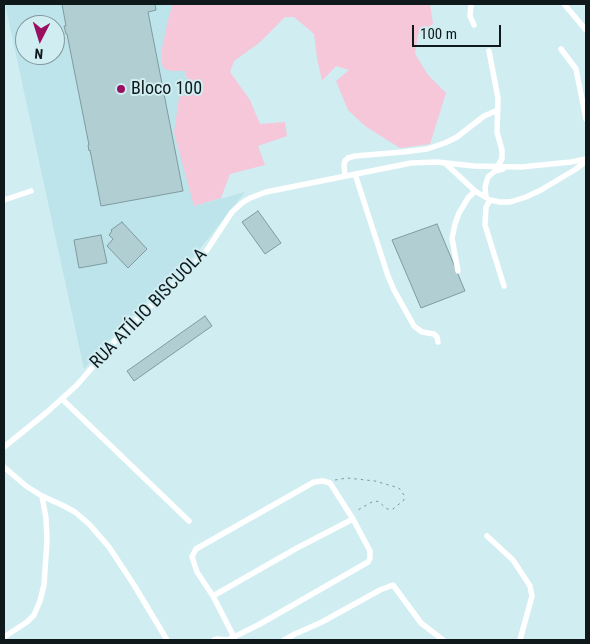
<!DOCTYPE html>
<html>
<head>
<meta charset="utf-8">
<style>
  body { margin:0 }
  #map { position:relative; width:590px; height:644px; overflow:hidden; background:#d0edf2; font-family:"Roboto Condensed",sans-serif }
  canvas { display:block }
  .frame { position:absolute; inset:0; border:5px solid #0f191b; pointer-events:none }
  .north { position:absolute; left:15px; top:15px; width:50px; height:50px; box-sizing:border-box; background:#d0edf2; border:1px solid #83989c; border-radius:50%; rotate:185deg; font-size:14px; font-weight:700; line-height:20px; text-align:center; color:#0f191b }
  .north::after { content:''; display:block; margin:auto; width:18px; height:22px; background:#9a1061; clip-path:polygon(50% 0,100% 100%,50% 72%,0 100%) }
  .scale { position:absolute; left:412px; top:25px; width:89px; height:22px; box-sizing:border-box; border:2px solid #0f191b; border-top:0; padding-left:6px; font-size:15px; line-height:18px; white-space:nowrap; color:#0f191b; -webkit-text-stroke:4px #d0edf2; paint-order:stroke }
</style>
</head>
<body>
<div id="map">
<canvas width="590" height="644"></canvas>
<div class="frame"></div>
<div class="north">N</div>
<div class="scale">100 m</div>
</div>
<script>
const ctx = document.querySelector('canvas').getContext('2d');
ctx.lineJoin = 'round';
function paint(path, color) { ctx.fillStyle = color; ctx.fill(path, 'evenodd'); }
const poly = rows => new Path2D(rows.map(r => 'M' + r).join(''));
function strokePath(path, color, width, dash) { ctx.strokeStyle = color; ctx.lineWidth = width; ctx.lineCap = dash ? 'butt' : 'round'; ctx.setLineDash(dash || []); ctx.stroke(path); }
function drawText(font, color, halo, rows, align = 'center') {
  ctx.font = font + ' "Roboto Condensed",sans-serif'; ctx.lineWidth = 4; ctx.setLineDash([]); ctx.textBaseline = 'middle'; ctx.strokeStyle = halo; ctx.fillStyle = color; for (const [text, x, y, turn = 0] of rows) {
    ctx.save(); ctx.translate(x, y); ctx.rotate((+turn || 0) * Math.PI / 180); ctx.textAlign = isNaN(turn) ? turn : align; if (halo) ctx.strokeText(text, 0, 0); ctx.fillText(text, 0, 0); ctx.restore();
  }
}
paint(poly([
  [5,4,173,4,168,20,171,71,185,71,190,93,179,97,194,206,245,192,195,255,123,325,84,369],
  [25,25,55,25,55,55,25,55]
]), '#bde4eb');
paint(poly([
  [173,4,430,4,433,24,418,34,415,54,428,75,446,93,430,144,400,148,365,126,348,110,336,81,349,70,336,66,322,81,317,58,314,34,294,17,285,17,259,43,234,61,230,72,250,100,260,124,285,122,287,136,258,146,265,165,230,174,221,198,194,206,174,133,179,97,190,93,185,71,171,71,163,68,161,60,161,53,168,20]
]), '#f6c6d9');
const building = poly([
  [62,4,155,4,156,10,148,12,183,191,101,206,90,150,89,151,88,145,89,145,67,34,66,34,64,26,66,26,62,4],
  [258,211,281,243,265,254,242,222,258,211],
  [122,222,147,249,128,268,107,246,113,239,109,235,112,231,111,230,122,222],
  [437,224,465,291,421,308,392,240,437,224],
  [101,235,107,263,79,268,74,240,101,235],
  [205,316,212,326,134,381,127,371,205,316]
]);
paint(building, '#b1ced3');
strokePath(building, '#809ba0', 1);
strokePath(poly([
  [335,480,347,478,375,481,399,488,404,495,404,500,393,509,387,509,379,502,376,501,372,502,356,511]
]), '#809699', 1, [2.5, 4]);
strokePath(poly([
  [471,4,470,16,474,25],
  [564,4,586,30],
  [561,49,576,69,586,119],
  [489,51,498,98,497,132,502,150,502,159,497,167],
  [445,163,475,191,490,200,500,202,510,202,526,197,541,190,576,169,586,161],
  [355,174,388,276,394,290,414,326,422,332,434,334,437,337,438,342],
  [345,176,344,165,345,161,348,158,355,156,403,152,427,149,445,143,457,137,484,116,498,110],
  [486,197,485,187,488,177,495,171,503,169],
  [4,200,31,191],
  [490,200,486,207,485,225,504,286],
  [458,271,452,238,455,224,459,213,468,198,475,191],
  [62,399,189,521],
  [4,447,46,413,77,385,121,334,181,278,199,259,207,250,232,212,242,203,250,198,266,192,411,163,437,162,474,166,521,167,571,162,586,159],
  [4,467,26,486,42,496,64,506,75,512,89,524,109,547,134,585,167,640],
  [487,536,513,560,530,586,532,596,520,640],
  [213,596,197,572,192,557,196,549,314,482,323,481,330,483,353,519],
  [4,637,27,622,34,615,40,601,44,585,47,540,46,518,42,496],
  [214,640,218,639,227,640],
  [227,640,234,637,260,624,368,562,370,558,370,551,353,519,297,548,213,596,234,637],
  [284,640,295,634,322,622,380,590,393,585,421,623,443,640]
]), '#fff', 5.5);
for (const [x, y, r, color] of [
  [121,89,5,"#9a1061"]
]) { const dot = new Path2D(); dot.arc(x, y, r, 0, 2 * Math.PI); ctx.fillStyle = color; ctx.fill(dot); strokePath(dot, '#d0edf2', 2); }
drawText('18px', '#0f191b', '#d0edf2', [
  ["Bloco 100",131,89]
], 'left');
drawText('18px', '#0f191b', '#d0edf2', [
  ["RUA ATÍLIO BISCUOLA",149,309,-46]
]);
</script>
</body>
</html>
